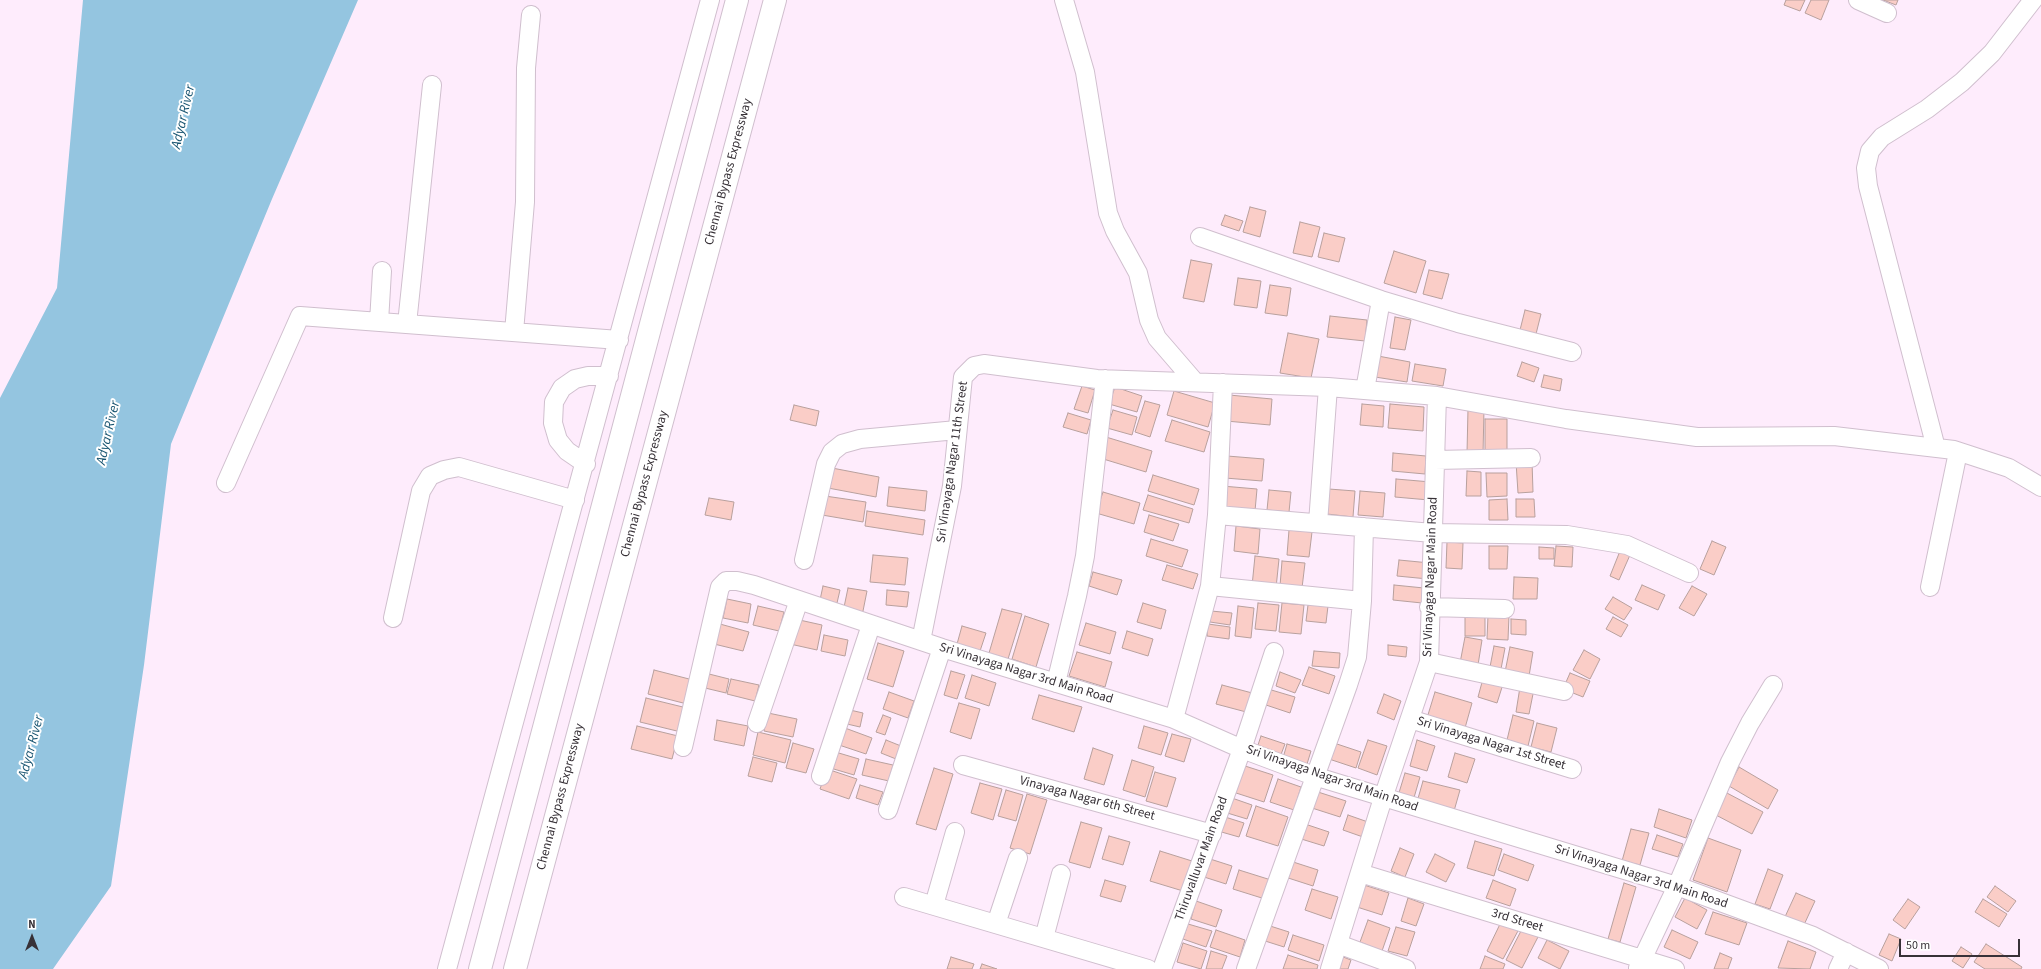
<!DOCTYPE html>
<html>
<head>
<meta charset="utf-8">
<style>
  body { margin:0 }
  #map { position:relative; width:2041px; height:969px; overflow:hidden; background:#feecfc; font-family:"Source Sans 3",sans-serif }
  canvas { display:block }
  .north { position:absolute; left:12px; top:917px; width:40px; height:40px; -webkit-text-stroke:3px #fff; paint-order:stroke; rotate:0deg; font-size:11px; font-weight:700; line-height:16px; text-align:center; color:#373137 }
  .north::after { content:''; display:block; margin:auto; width:14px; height:18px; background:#373137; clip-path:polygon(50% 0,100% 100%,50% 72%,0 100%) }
  .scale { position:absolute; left:1899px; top:939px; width:121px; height:18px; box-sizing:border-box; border:2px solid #373137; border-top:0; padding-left:5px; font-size:12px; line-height:14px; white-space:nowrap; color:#373137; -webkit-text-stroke:3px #fff; paint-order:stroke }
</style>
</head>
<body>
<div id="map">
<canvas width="2041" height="969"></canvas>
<div class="north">N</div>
<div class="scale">50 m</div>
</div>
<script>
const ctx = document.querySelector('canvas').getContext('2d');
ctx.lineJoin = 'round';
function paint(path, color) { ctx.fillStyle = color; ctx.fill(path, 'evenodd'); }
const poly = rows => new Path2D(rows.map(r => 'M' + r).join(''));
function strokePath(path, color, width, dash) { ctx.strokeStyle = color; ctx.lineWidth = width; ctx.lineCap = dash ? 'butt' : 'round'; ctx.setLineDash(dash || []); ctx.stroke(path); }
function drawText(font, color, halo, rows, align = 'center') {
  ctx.font = font + ' "Source Sans 3",sans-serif'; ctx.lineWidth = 4; ctx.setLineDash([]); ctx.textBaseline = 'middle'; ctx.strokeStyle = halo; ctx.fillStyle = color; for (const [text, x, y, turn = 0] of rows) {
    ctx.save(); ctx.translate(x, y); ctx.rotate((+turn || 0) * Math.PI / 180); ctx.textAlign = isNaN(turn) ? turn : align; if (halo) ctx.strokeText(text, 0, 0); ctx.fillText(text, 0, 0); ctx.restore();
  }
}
paint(poly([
  [83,0,358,0,272,199,171,444,144,665,111,886,53,969,0,969,0,398,57,288]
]), '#94c5e0');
const building = poly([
  [1786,0,1805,0,1800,11,1784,5,1786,0],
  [1811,0,1829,0,1821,20,1805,13,1811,0],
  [1883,0,1898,0,1896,5,1883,0],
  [1250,207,1266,211,1260,237,1243,232,1250,207],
  [1225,215,1243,221,1239,231,1221,225,1225,215],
  [1300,222,1320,227,1312,257,1293,253,1300,222],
  [1324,233,1345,238,1339,262,1318,257,1324,233],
  [1394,251,1426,261,1416,293,1384,283,1394,251],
  [1191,260,1212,264,1204,302,1183,298,1191,260],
  [1429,270,1449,274,1442,299,1423,294,1429,270],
  [1238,278,1261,281,1257,308,1234,305,1238,278],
  [1270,285,1291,288,1287,316,1265,313,1270,285],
  [1525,310,1541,314,1536,334,1520,330,1525,310],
  [1330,316,1367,320,1365,341,1327,337,1330,316],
  [1395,317,1411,320,1405,350,1390,348,1395,317],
  [1288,333,1319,339,1311,378,1280,373,1288,333],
  [1378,356,1410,362,1407,382,1375,377,1378,356],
  [1522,362,1539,368,1534,382,1517,376,1522,362],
  [1415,364,1446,369,1443,386,1412,381,1415,364],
  [1544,375,1562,379,1560,391,1541,387,1544,375],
  [1082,386,1095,390,1088,413,1074,409,1082,386],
  [1115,387,1142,396,1137,412,1109,404,1115,387],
  [1174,391,1215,403,1208,427,1167,415,1174,391],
  [1229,395,1272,399,1270,425,1226,421,1229,395],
  [1145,401,1160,405,1150,437,1135,432,1145,401],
  [1362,404,1384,406,1383,427,1360,425,1362,404],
  [1390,404,1424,407,1423,431,1388,428,1390,404],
  [794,405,819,411,816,426,790,420,794,405],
  [1468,409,1484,409,1483,454,1467,453,1468,409],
  [1113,410,1137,417,1132,435,1107,428,1113,410],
  [1068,413,1091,420,1087,434,1063,427,1068,413],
  [1485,419,1507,419,1507,454,1485,454,1485,419],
  [1172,420,1210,432,1204,452,1165,441,1172,420],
  [1106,437,1152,451,1146,472,1100,458,1106,437],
  [1393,453,1426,456,1425,474,1392,471,1393,453],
  [1227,456,1264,459,1262,481,1225,478,1227,456],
  [1532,461,1533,492,1518,493,1516,462,1532,461],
  [832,468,879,477,876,497,828,488,832,468],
  [1467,471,1481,472,1481,496,1466,496,1467,471],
  [1486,473,1507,473,1507,496,1487,497,1486,473],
  [1153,475,1199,489,1194,505,1148,491,1153,475],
  [1396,479,1431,482,1429,500,1395,497,1396,479],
  [1222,486,1257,489,1255,511,1221,508,1222,486],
  [889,487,927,491,925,511,887,506,889,487],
  [1329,489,1355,491,1353,517,1327,514,1329,489],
  [1269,490,1291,492,1289,512,1267,510,1269,490],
  [1360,491,1385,493,1383,517,1358,515,1360,491],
  [1103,492,1140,503,1134,524,1096,513,1103,492],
  [1148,495,1193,509,1189,523,1143,510,1148,495],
  [825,496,866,502,863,522,822,515,825,496],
  [709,498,734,502,731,520,705,515,709,498],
  [1507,499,1508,520,1489,520,1489,500,1507,499],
  [1516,499,1534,499,1535,517,1516,517,1516,499],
  [867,511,925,520,923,535,865,526,867,511],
  [1149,515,1179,524,1173,541,1144,532,1149,515],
  [1236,526,1260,529,1258,554,1234,551,1236,526],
  [1289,530,1312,532,1309,557,1287,555,1289,530],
  [1151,539,1188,550,1182,567,1146,556,1151,539],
  [1712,541,1726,547,1714,575,1700,569,1712,541],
  [1447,542,1463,543,1462,569,1446,568,1447,542],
  [1489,546,1508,546,1507,569,1489,569,1489,546],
  [1556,546,1573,547,1572,567,1554,566,1556,546],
  [1539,547,1554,548,1554,559,1539,559,1539,547],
  [1620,551,1630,555,1619,580,1610,576,1620,551],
  [873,555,908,558,905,585,870,582,873,555],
  [1255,556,1279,559,1276,588,1252,586,1255,556],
  [1399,560,1430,563,1428,579,1397,576,1399,560],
  [1282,561,1305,563,1302,588,1280,586,1282,561],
  [1167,565,1198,574,1193,589,1162,580,1167,565],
  [1093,572,1122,580,1117,595,1089,586,1093,572],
  [1514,577,1538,578,1537,599,1513,599,1514,577],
  [1394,585,1424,588,1422,603,1393,600,1394,585],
  [1642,585,1665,595,1658,610,1635,600,1642,585],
  [823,586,840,590,837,603,820,600,823,586],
  [1692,586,1707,594,1694,616,1679,608,1692,586],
  [848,588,867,591,862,616,843,612,848,588],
  [887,590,909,592,907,607,886,605,887,590],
  [1613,597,1632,608,1624,620,1605,609,1613,597],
  [727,599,751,604,748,623,723,618,727,599],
  [1143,603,1166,610,1161,629,1137,622,1143,603],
  [1258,603,1279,605,1276,631,1255,629,1258,603],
  [1282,603,1304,605,1301,634,1279,632,1282,603],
  [1308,605,1328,606,1326,623,1306,621,1308,605],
  [758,606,784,612,779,631,753,625,758,606],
  [1238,606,1254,608,1251,638,1235,636,1238,606],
  [1002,609,1022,614,1008,659,989,653,1002,609],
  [1211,611,1232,613,1230,625,1210,622,1211,611],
  [1488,615,1509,615,1508,640,1487,639,1488,615],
  [1025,616,1049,624,1036,667,1012,659,1025,616],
  [1465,616,1485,616,1485,636,1465,636,1465,616],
  [1613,617,1628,625,1621,637,1606,629,1613,617],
  [795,619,822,625,817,650,790,644,795,619],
  [1511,619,1526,620,1526,635,1511,634,1511,619],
  [1086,623,1116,632,1110,654,1079,645,1086,623],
  [720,624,749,632,743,651,714,644,720,624],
  [1208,624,1230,627,1229,639,1207,636,1208,624],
  [962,626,986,633,980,651,957,644,962,626],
  [1127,631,1153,639,1148,656,1122,648,1127,631],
  [824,635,848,640,845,656,821,651,824,635],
  [1465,637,1482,640,1478,665,1460,663,1465,637],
  [878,643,904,651,893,687,867,679,878,643],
  [1388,645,1407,647,1406,657,1388,655,1388,645],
  [1494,646,1505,648,1501,669,1490,667,1494,646],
  [1510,647,1533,652,1529,676,1505,672,1510,647],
  [1584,650,1600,659,1590,679,1573,670,1584,650],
  [1314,651,1340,653,1339,668,1312,666,1314,651],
  [1077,652,1112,662,1105,687,1069,676,1077,652],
  [1309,667,1335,676,1329,694,1302,685,1309,667],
  [654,670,693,680,687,704,648,694,654,670],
  [951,671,965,675,957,699,944,695,951,671],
  [1280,672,1301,680,1295,693,1276,686,1280,672],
  [1570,673,1590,681,1583,697,1563,689,1570,673],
  [709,674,729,679,726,693,705,688,709,674],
  [972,675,996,683,989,706,965,698,972,675],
  [1484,675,1504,681,1497,703,1478,697,1484,675],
  [731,679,759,685,755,701,727,694,731,679],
  [1222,685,1256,694,1250,713,1216,704,1222,685],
  [1520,687,1534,689,1529,714,1516,712,1520,687],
  [1268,689,1295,697,1290,713,1263,704,1268,689],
  [889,692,914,701,908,718,883,709,889,692],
  [1435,692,1472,703,1465,728,1427,718,1435,692],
  [1384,694,1401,701,1394,720,1377,713,1384,694],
  [1039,695,1082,707,1074,732,1032,719,1039,695],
  [646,698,687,708,681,732,640,722,646,698],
  [959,703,980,709,971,739,950,732,959,703],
  [850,710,863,713,860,727,847,724,850,710],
  [768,713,797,719,793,737,764,731,768,713],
  [883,715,891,718,885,735,876,732,883,715],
  [1513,715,1534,721,1528,746,1507,740,1513,715],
  [717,720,748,726,744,746,714,740,717,720],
  [1537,723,1557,728,1551,752,1531,747,1537,723],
  [637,726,678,736,672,759,631,749,637,726],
  [1144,726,1168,733,1161,755,1138,748,1144,726],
  [845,728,872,738,866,754,839,745,845,728],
  [758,732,791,740,785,763,753,755,758,732],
  [1172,734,1191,739,1184,762,1165,756,1172,734],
  [1261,736,1285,744,1280,757,1257,748,1261,736],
  [886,740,901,746,896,759,881,753,886,740],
  [1368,740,1387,746,1377,775,1358,768,1368,740],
  [1417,740,1435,746,1427,771,1410,766,1417,740],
  [793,743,814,749,806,773,786,768,793,743],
  [1334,743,1361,752,1356,768,1329,759,1334,743],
  [1287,744,1311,751,1307,764,1283,758,1287,744],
  [1093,748,1113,755,1104,785,1084,779,1093,748],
  [832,751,859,759,854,775,827,767,832,751],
  [1455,753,1475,759,1467,783,1448,777,1455,753],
  [753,757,777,763,772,782,748,776,753,757],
  [866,759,893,765,889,781,862,775,866,759],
  [1132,760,1154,767,1145,797,1123,790,1132,760],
  [1242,765,1273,775,1264,802,1233,792,1242,765],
  [1739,767,1778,790,1768,809,1729,786,1739,767],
  [934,768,953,774,936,830,916,824,934,768],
  [827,769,857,779,849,799,820,789,827,769],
  [1155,772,1176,778,1167,807,1146,801,1155,772],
  [1405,773,1420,777,1413,801,1398,796,1405,773],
  [1278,779,1301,787,1294,810,1270,802,1278,779],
  [1423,781,1460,790,1454,811,1417,802,1423,781],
  [980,783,1002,789,993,820,971,813,980,783],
  [860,785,883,792,878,805,856,798,860,785],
  [1006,790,1023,795,1016,821,998,816,1006,790],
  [1318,792,1346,801,1340,817,1312,808,1318,792],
  [1725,792,1763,812,1752,834,1714,814,1725,792],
  [1027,794,1047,800,1030,854,1010,848,1027,794],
  [1229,797,1252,805,1247,819,1224,812,1229,797],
  [1256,806,1288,817,1278,846,1246,836,1256,806],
  [1659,809,1692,820,1686,838,1654,827,1659,809],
  [1348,815,1368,822,1363,837,1343,830,1348,815],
  [1222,816,1244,823,1239,837,1218,831,1222,816],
  [1081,822,1102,828,1090,868,1069,862,1081,822],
  [1302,823,1329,832,1324,846,1298,838,1302,823],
  [1631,829,1649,833,1640,865,1622,861,1631,829],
  [1657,835,1683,844,1678,857,1652,849,1657,835],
  [1109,836,1130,842,1123,865,1102,859,1109,836],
  [1708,838,1741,850,1727,892,1693,880,1708,838],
  [1475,841,1502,849,1494,876,1467,868,1475,841],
  [1400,848,1414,854,1405,877,1391,871,1400,848],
  [1160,851,1192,861,1183,891,1150,881,1160,851],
  [1435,854,1455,864,1446,882,1426,872,1435,854],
  [1504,854,1534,865,1528,881,1498,870,1504,854],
  [1207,858,1232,866,1226,884,1201,876,1207,858],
  [1287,860,1318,870,1313,886,1282,876,1287,860],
  [1768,869,1783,875,1770,909,1755,904,1768,869],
  [1239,870,1271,880,1265,899,1233,889,1239,870],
  [1105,880,1126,886,1121,902,1100,896,1105,880],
  [1493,880,1516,889,1510,906,1486,898,1493,880],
  [1624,883,1636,887,1620,942,1608,939,1624,883],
  [1364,885,1389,893,1382,915,1357,907,1364,885],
  [1995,886,2016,901,2008,912,1987,897,1995,886],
  [1312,889,1338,897,1331,919,1305,910,1312,889],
  [1796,893,1815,901,1803,927,1784,919,1796,893],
  [1408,898,1424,904,1416,926,1401,921,1408,898],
  [1685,898,1707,910,1697,929,1675,917,1685,898],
  [1908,899,1920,907,1905,929,1893,920,1908,899],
  [1983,899,2007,914,1999,927,1975,912,1983,899],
  [1196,901,1222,910,1216,927,1191,919,1196,901],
  [1713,912,1747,923,1739,945,1705,934,1713,912],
  [1368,920,1390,928,1382,951,1360,942,1368,920],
  [1502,920,1519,929,1503,959,1487,951,1502,920],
  [1188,924,1212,931,1206,947,1183,939,1188,924],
  [1267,925,1289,932,1284,947,1262,940,1267,925],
  [1396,927,1415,932,1407,956,1388,951,1396,927],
  [1522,929,1538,937,1522,968,1506,960,1522,929],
  [1216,930,1245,940,1240,957,1210,947,1216,930],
  [1672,930,1698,942,1690,959,1664,947,1672,930],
  [1889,934,1901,939,1892,961,1879,955,1889,934],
  [1293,935,1324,945,1319,961,1288,950,1293,935],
  [1547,940,1569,951,1560,969,1538,958,1547,940],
  [1788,941,1816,952,1810,969,1778,968,1788,941],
  [1183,943,1207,951,1201,969,1177,962,1183,943],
  [1986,944,2022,967,2021,969,1985,969,1974,962,1986,944],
  [1961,947,1972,954,1963,968,1952,961,1961,947],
  [1211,951,1227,956,1222,969,1206,969,1211,951],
  [1720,953,1732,958,1728,969,1714,969,1720,953],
  [1288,955,1318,965,1317,969,1283,969,1288,955],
  [1338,955,1351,960,1348,969,1333,969,1338,955],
  [1485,956,1505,964,1503,969,1480,969,1485,956],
  [951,957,974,964,972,969,947,969,951,957],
  [982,964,997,969,980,969,982,964]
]);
paint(building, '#facdc7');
strokePath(building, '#b8a09d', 1);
const minor = poly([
  [1064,0,1085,72,1108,213,1115,231,1138,273,1149,320,1157,338,1195,382],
  [1858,0,1887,13],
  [1200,237,1381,300,1458,323,1572,352],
  [379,322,382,271],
  [407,324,432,85],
  [514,332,525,202,526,68,531,15],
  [1365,390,1381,300],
  [1936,448,1868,186,1866,168,1870,151,1882,137,1927,109,1962,82,1992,53,2033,0],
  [1435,460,1531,458],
  [586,464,567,451,558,440,553,423,554,402,562,388,575,379,588,376,609,376],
  [226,483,300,316,619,340],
  [1217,515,1433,533,1567,535,1627,545,1689,573],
  [1318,523,1328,387],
  [804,560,826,464,832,452,842,444,860,439,957,430],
  [1210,586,1362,601],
  [1930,587,1958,452],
  [1429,607,1505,609],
  [393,618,421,491,430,476,444,470,459,467,575,500],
  [921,641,952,486,963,377,974,366,984,364,1097,379,1328,387,1437,396,1566,419,1697,437,1834,436,1954,450,2009,468,2041,487],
  [1429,662,1564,691],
  [1056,683,1077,596,1085,556,1105,379],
  [1174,719,1210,586,1217,515,1223,383],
  [1410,719,1572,769],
  [757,723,799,600],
  [683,747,720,587,726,581,737,581,754,585,942,648,1174,719,1242,749,1314,776,1677,886,1813,936,1879,969],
  [963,765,1212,834],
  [821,776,871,625],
  [888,810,942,648],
  [1360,873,1675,969],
  [904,897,1148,969],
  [934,905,955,832],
  [996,924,1018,858],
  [1044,938,1061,874],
  [1338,944,1406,969],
  [1638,968,1677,886,1730,762,1750,723,1773,685],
  [447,969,710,0],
  [1162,969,1242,749,1274,652],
  [1246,969,1348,685,1357,657,1362,601,1364,527],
  [1330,969,1383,798,1429,662,1437,396],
  [1838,969,1846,952]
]);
const highway = poly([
  [480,969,737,0],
  [515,969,775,0]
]);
strokePath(minor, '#d0bfce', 20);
strokePath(highway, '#d0bfce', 24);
strokePath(minor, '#fff', 18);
strokePath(highway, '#fff', 22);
drawText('13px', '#373137', '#fff', [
  ["Chennai Bypass Expressway",729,172,-75],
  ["Sri Vinayaga Nagar 11th Street",953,462,-82],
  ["Chennai Bypass Expressway",645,484,-75],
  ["Sri Vinayaga Nagar Main Road",1431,577,-88],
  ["Sri Vinayaga Nagar 3rd Main Road",1026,674,17],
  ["Sri Vinayaga Nagar 1st Street",1491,744,17],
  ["Sri Vinayaga Nagar 3rd Main Road",1332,779,19],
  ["Chennai Bypass Expressway",561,797,-75],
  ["Vinayaga Nagar 6th Street",1087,799,15],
  ["Thiruvalluvar Main Road",1202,859,-70],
  ["Sri Vinayaga Nagar 3rd Main Road",1641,877,18],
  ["3rd Street",1517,921,17]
]);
drawText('italic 14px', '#1a5672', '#fff', [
  ["Adyar River",184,117,-77],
  ["Adyar River",109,433,-77],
  ["Adyar River",32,747,-75]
]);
</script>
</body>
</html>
